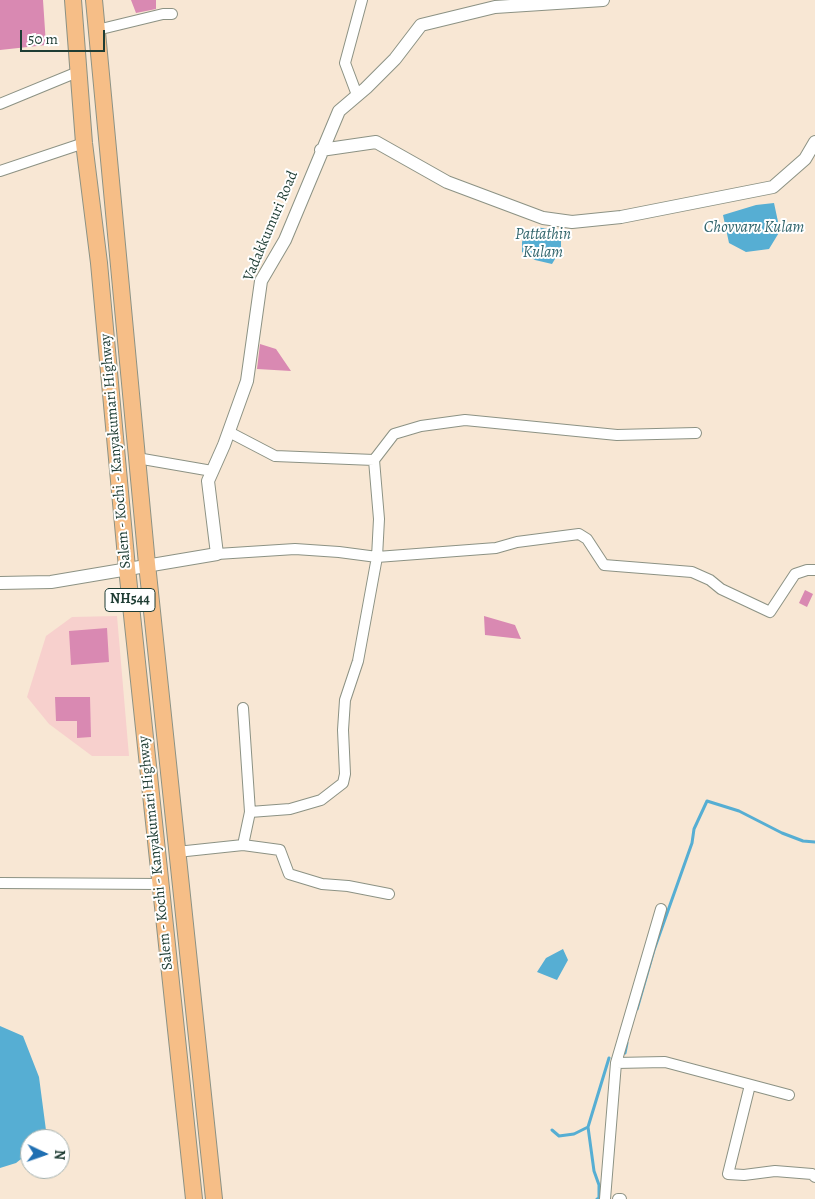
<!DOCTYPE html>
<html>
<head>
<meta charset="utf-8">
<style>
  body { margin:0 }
  #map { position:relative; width:815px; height:1199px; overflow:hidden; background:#f8e7d4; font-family:Alegreya,serif }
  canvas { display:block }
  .north { position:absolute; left:20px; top:1129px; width:50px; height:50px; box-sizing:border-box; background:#fff; border:1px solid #a5b1ae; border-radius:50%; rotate:93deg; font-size:14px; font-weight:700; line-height:20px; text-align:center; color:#1f3d34 }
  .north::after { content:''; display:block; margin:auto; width:18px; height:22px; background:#1f6fb2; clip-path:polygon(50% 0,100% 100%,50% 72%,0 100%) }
  .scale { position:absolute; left:20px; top:30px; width:85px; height:22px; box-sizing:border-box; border:2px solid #1f3d34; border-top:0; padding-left:6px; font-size:15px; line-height:18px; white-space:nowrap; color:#1f3d34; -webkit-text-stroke:4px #fff; paint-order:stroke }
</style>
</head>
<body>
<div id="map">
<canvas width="815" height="1199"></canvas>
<div class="north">N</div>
<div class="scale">50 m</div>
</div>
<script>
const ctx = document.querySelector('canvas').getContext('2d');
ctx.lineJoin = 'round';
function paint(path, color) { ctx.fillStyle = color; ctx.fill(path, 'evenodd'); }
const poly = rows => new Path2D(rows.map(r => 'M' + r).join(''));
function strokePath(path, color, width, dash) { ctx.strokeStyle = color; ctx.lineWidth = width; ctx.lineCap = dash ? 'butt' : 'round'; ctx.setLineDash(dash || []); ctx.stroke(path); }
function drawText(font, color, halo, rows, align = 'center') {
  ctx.font = font + ' Alegreya,serif'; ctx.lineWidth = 4; ctx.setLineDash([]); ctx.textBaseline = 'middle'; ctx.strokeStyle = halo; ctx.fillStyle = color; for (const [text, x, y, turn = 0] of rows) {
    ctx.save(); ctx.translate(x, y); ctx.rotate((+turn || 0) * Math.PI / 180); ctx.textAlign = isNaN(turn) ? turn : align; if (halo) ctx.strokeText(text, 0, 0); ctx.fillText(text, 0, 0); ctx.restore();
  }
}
paint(poly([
  [117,616,129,756,92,756,49,724,27,697,46,636,72,617]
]), '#f7d0cd');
paint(poly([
  [774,203,780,231,769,249,746,252,729,243,723,215,756,205],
  [536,227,548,229,561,234,561,249,552,264,535,260,522,252,522,242,526,232],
  [563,949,568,960,557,980,537,972,546,958],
  [0,1026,23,1036,39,1077,47,1138,30,1139,30,1152,16,1163,0,1168]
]), '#56aed3');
strokePath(poly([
  [637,1009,654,950,692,843,694,829,707,801,739,811,782,833,803,841,815,842],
  [625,1053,627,1043],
  [588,1127,594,1171,599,1185,599,1198,597,1199],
  [552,1130,559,1136,574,1134,588,1127,609,1058]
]), '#56aed3', 3);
paint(poly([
  [0,0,43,0,46,45,0,50],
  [131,0,156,0,156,9,136,13],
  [260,344,276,349,291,371,257,369],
  [805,590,813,594,807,607,799,603],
  [484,616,515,625,521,639,485,635],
  [107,628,109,662,71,665,69,631],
  [55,697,90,697,91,737,77,738,77,721,56,721]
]), '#d989b2');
const minor = poly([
  [97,30,163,14,172,14],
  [357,95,345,63,362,0],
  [0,104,80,71],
  [0,171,84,143],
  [229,432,275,456,374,460],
  [137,458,212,471],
  [217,554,295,549,339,552,377,557,496,548,517,542,579,534,587,539,604,565,692,572,710,580,721,589,770,612,795,574,807,570,815,570],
  [250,812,290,809,321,800,343,783,345,774,343,730,345,700,358,661,377,557,379,519,374,460,394,434,421,426,465,420,617,435,696,433],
  [243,845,280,850,289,874,322,884,348,886,389,894],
  [177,852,243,845,250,812,243,708],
  [0,883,159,884],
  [616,1063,661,909],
  [750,1085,728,1174,744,1175,775,1171,812,1174,815,1177],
  [605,1199,616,1063,665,1062,789,1095],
  [618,1199,621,1199]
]);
const tertiary = poly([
  [321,150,376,142,447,182,543,218,572,222,621,217,773,187,805,159,815,142],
  [0,583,51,582,217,554,208,481,224,445,247,381,261,281,285,240,339,111,366,88,395,59,421,25,495,7,603,0]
]);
const trunk = poly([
  [73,0,84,143,99,263,127,568,194,1199],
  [94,0,147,564,214,1199]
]);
strokePath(minor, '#8c9284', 12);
strokePath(tertiary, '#8c9284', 14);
strokePath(trunk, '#8c9284', 18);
strokePath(minor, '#fff', 10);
strokePath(tertiary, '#fff', 12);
strokePath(trunk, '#f6be87', 16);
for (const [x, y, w] of [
  [130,600,50]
]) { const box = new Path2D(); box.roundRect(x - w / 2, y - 11.5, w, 23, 4); ctx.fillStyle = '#fff'; ctx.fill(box); strokePath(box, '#1f3d34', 1); }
drawText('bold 14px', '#1f3d34', null, [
  ["NH544",130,600]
]);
drawText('15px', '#1f3d34', '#fff', [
  ["Vadakkumuri Road",271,226,-67],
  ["Salem - Kochi - Kanyakumari Highway",116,451,-95],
  ["Salem - Kochi - Kanyakumari Highway",156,853,-96]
]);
drawText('italic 16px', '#32656c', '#fff', [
  ["Chovvaru Kulam",754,228],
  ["Pattathin",543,235],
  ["Kulam",543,253]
]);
</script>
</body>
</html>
